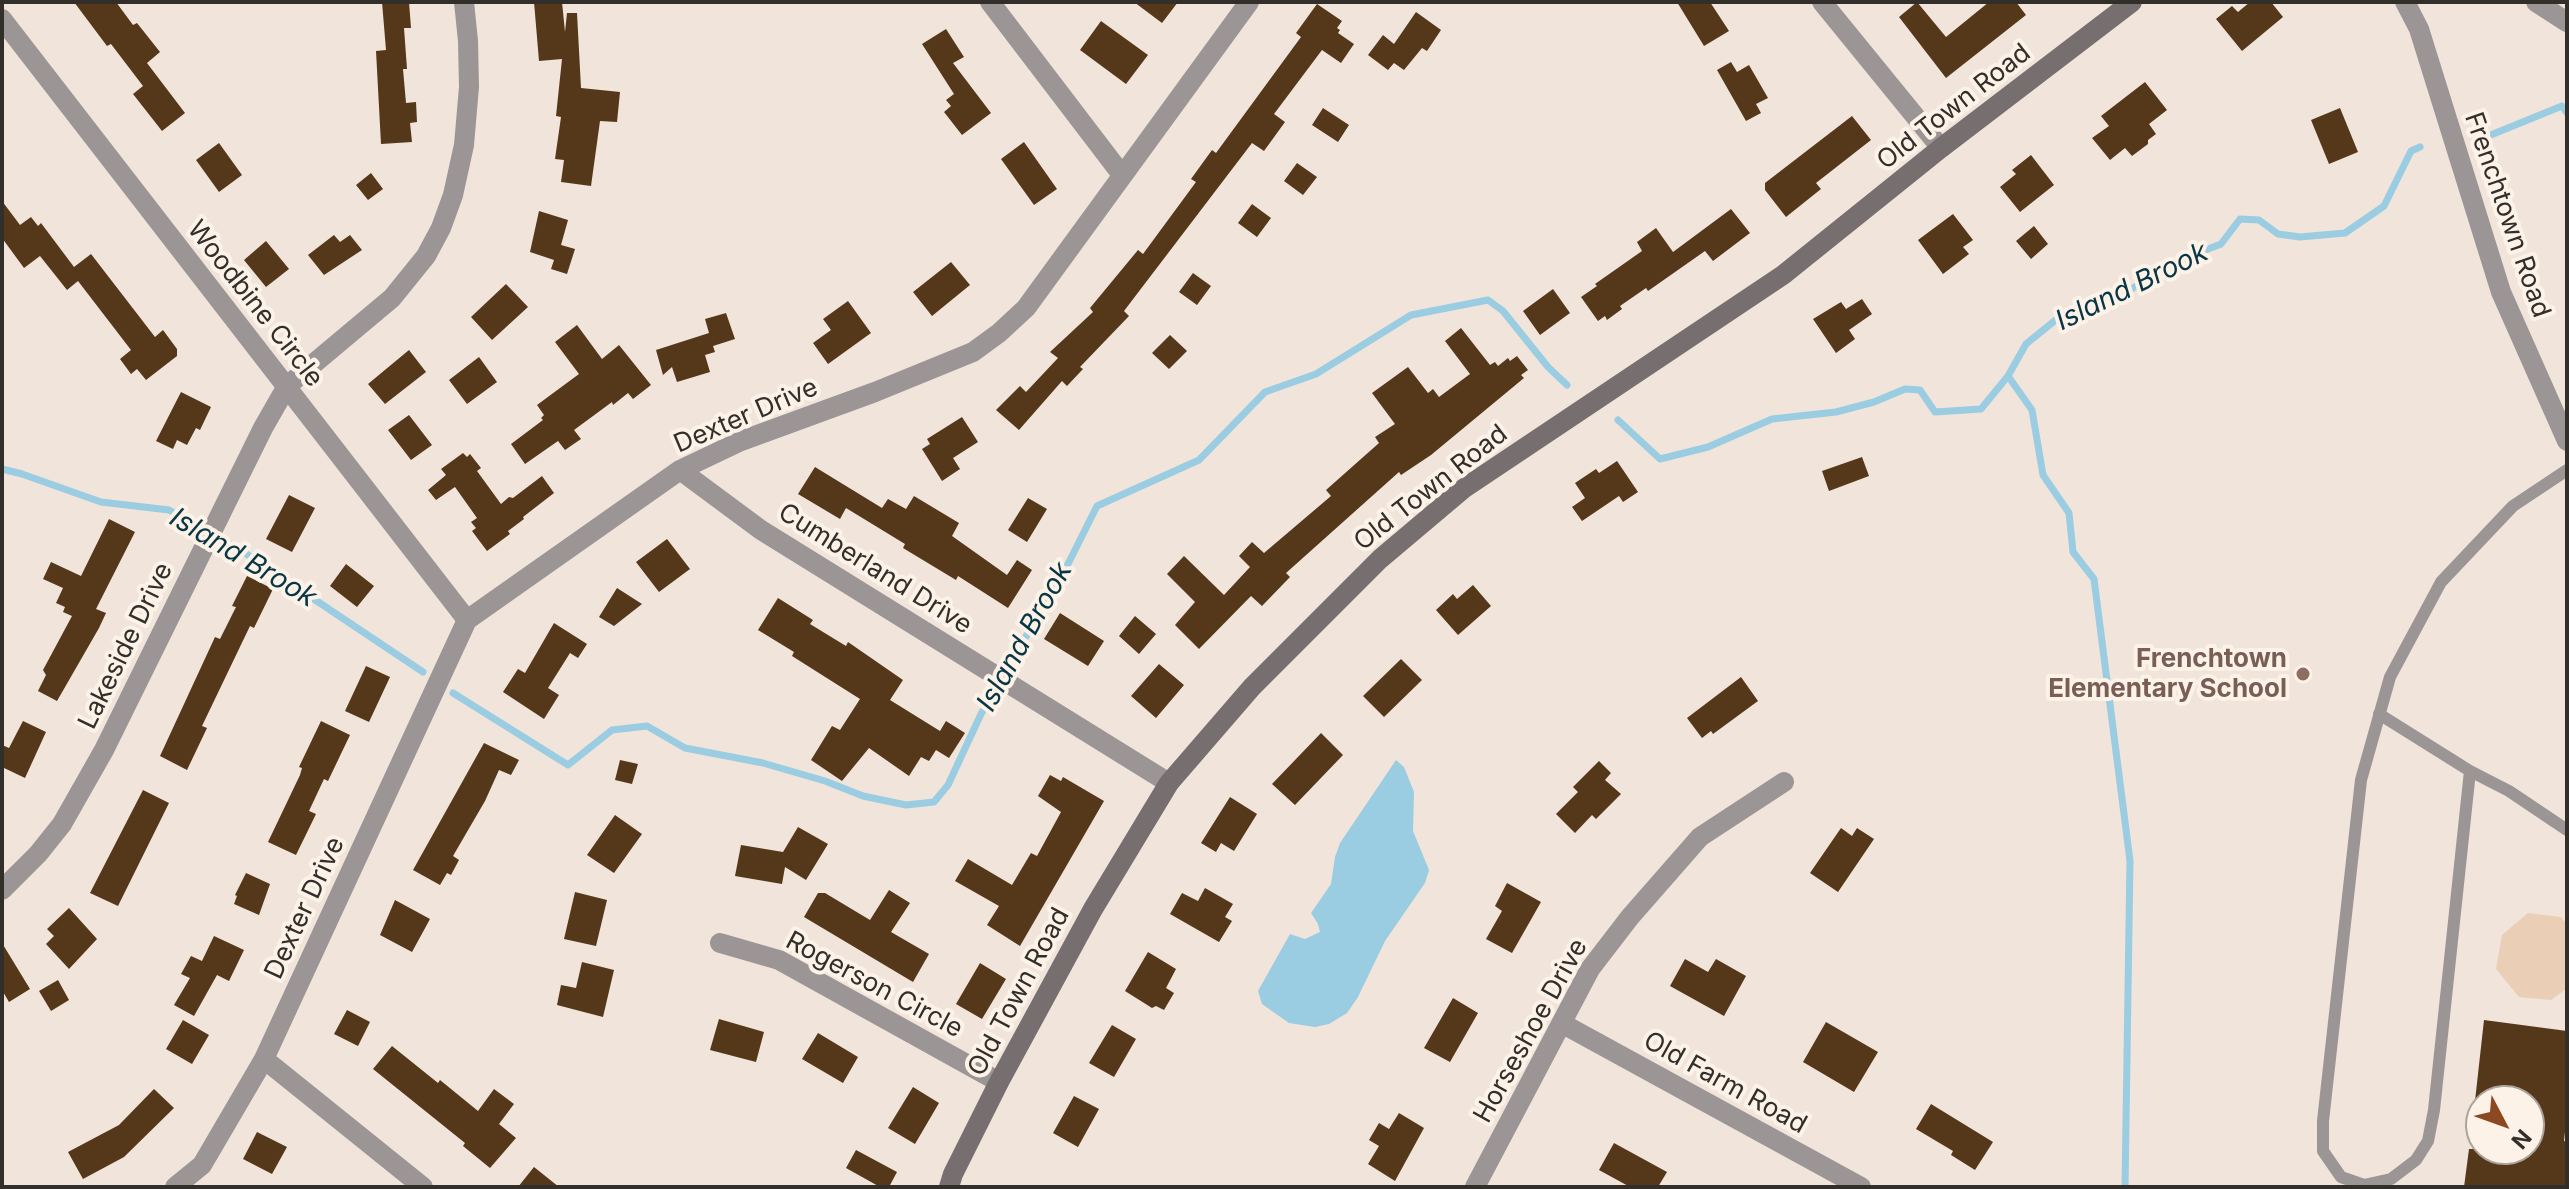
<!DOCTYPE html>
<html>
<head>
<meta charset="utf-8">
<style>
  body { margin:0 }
  #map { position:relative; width:2569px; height:1189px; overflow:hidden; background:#f0e4db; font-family:Inter,sans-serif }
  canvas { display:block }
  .frame { position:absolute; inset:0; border:4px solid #322e2a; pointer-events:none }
  .north { position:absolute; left:2465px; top:1085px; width:80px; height:80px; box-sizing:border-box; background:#fdf2e8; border:2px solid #aca49c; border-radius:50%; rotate:131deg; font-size:22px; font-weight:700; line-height:32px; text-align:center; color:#322e2a }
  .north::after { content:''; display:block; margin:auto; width:28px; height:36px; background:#8e4821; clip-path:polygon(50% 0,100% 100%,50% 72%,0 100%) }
</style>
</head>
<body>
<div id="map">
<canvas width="2569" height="1189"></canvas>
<div class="frame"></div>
<div class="north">N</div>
</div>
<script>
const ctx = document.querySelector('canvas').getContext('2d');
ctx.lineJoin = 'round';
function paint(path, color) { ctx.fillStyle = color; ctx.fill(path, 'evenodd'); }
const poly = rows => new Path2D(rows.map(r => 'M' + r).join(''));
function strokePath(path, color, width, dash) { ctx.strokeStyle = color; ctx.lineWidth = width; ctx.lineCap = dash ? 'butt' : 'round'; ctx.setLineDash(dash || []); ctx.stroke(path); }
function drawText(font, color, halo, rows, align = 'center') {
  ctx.font = font + ' Inter,sans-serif'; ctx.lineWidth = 8; ctx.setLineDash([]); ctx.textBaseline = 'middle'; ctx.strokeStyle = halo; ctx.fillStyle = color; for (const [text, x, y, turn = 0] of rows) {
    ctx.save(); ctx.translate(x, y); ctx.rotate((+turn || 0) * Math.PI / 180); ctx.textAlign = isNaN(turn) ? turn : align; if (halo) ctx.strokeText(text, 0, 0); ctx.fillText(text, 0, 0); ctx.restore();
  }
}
paint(poly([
  [2528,913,2561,917,2567,925,2567,988,2551,1000,2519,997,2496,969,2502,935]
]), '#eaceb6');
paint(poly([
  [1396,760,1404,767,1414,792,1413,831,1429,870,1425,883,1385,941,1358,997,1347,1013,1329,1024,1315,1027,1289,1023,1262,1004,1258,991,1290,934,1305,939,1320,932,1318,924,1311,913,1331,884,1335,857,1340,843]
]), '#9acce2');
strokePath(poly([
  [2476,141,2562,106,2567,113],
  [2008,376,2032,410,2043,475,2069,513,2073,552,2094,579,2130,861,2125,1187],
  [1618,420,1660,459,1708,447,1772,419,1836,412,1874,402,1905,389,1920,390,1935,412,1981,409,2008,376,2026,344,2063,314,2083,307,2104,293,2129,291,2164,266,2221,244,2240,219,2259,220,2278,234,2300,237,2345,233,2384,206,2411,151,2420,147],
  [2,469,22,474,101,502,169,510,239,549,423,672],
  [453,693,568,765,612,730,647,726,685,748,763,763,825,781,863,796,906,805,934,802,948,785,981,714,1068,564,1097,506,1199,460,1265,392,1316,374,1411,315,1488,300,1503,311,1548,367,1567,385]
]), '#9acce2', 7);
paint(poly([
  [74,2,116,2,133,25,137,23,160,52,147,63,185,113,162,131,133,94,143,86,111,44,107,46],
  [382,2,409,2,411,28,404,28,407,69,403,69,406,103,416,102,417,122,410,123,412,142,381,144,376,51,386,50],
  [534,2,562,2,565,32,567,13,577,13,581,88,620,92,617,122,600,121,591,186,561,182,564,160,555,159,561,117,556,116,562,59,539,61],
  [1134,2,1178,2,1162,23],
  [1677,2,1710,2,1729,31,1704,46],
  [1917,2,1946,37,1989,2,2016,2,2026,15,1946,78,1899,17],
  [2250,2,2271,2,2283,17,2242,51,2216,19,2232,6,2238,12],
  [1317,4,1342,21,1337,28,1340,30,1338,33,1354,44,1341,63,1322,50,1274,114,1285,122,1264,151,1252,143,1124,311,1129,316,1080,367,1083,369,1067,386,1062,381,1019,430,996,410,1020,386,1026,392,1058,358,1050,352,1093,312,1090,308,1138,250,1143,254,1196,182,1191,179,1212,150,1216,153,1301,37,1296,33],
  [1416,12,1441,30,1427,51,1422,48,1404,70,1394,63,1388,70,1368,55,1383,35,1394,44],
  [1101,21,1148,55,1126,84,1080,50],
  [946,29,964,57,953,63,991,113,962,135,944,112,951,106,946,100,954,94,922,44],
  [1731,62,1737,72,1749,65,1768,98,1756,104,1761,113,1746,121,1717,70],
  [2145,82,2167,110,2149,124,2156,134,2148,140,2148,144,2132,156,2125,148,2110,160,2092,138,2109,126,2101,116],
  [1323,108,1349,125,1338,142,1312,125],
  [2340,108,2358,152,2329,164,2311,120],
  [1852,116,1871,140,1816,183,1821,189,1786,217,1765,190,1765,183],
  [1024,142,1057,189,1034,205,1001,159],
  [219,143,242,175,219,192,196,160],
  [2031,155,2054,185,2020,212,2000,187,2016,174,2012,170],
  [1297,163,1317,177,1303,195,1284,181],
  [371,173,383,189,368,200,356,185],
  [2,201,20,225,31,217,38,226,41,223,74,267,91,254,155,337,163,330,177,349,177,356,146,380,137,369,131,374,120,359,131,350,78,281,67,290,40,256,24,268,2,238],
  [1252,204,1271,218,1257,237,1238,223],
  [1731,209,1750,233,1713,261,1705,251,1648,291,1646,288,1620,306,1622,309,1607,320,1605,316,1598,321,1581,297,1597,286,1595,284,1642,251,1637,242,1656,228,1673,252],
  [539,211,568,220,561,245,575,249,567,274,551,269,554,260,530,252],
  [1953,214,1973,240,1963,247,1969,254,1943,274,1918,240],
  [2034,226,2048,244,2031,259,2016,241],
  [334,235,340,242,350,235,362,250,324,275,308,255],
  [266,241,289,269,266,287,244,260],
  [951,262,970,285,932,316,913,292],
  [1193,273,1211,286,1197,305,1179,292],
  [506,284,528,307,492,340,471,317],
  [1553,289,1570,313,1540,335,1523,311],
  [1862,299,1872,314,1849,330,1855,339,1836,353,1813,319,1841,302,1846,309],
  [848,301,871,333,828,364,813,343,831,330,823,319],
  [726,313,735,339,713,346,715,352,705,355,710,372,677,382,672,367,663,375,656,350,709,333,705,319],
  [577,325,602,359,619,345,651,385,633,399,628,393,613,405,612,402,574,430,581,439,565,450,558,441,525,464,511,444,543,420,541,418,544,415,537,405,579,374,555,342],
  [1461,328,1490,365,1495,362,1498,366,1508,358,1510,361,1517,356,1528,370,1521,375,1524,378,1431,455,1401,475,1399,472,1286,573,1290,577,1262,606,1251,596,1199,649,1175,625,1195,602,1167,574,1184,556,1224,595,1250,567,1239,556,1252,542,1264,553,1331,496,1326,490,1379,443,1375,437,1395,424,1372,393,1408,367,1428,393,1433,389,1439,397,1470,374,1445,341],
  [1170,335,1187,351,1169,369,1152,353],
  [409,350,426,372,385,404,368,384],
  [479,357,497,382,467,404,449,380],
  [181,392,211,407,200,430,196,428,187,445,177,440,173,449,156,441],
  [409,415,432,445,411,460,388,430],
  [962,417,978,442,953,458,960,469,942,481,922,449,930,444,927,439],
  [463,453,467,457,470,454,481,468,477,471,501,504,509,497,513,498,542,476,554,493,523,517,524,519,508,531,510,534,487,551,472,531,476,528,471,522,477,518,455,487,436,500,428,490,446,475,441,469],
  [1862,457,1869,476,1829,491,1822,471],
  [1617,461,1638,492,1623,502,1619,496,1582,521,1572,507,1585,498,1575,483,1596,469,1599,473],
  [815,467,882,508,888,499,906,509,914,496,959,523,952,536,1007,575,1017,560,1032,570,1008,608,958,576,956,580,903,548,905,544,846,508,840,519,798,494],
  [289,495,315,508,292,552,266,539],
  [1028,498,1047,509,1027,542,1008,530],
  [109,519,135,532,96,609,106,613,99,628,57,701,38,691,46,675,43,670,72,616,63,612,65,607,56,603,63,588,43,579,51,562,81,576],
  [667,539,690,569,659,592,636,562],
  [346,564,374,586,357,607,330,586],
  [247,576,273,589,254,628,250,626,202,726,207,728,187,770,160,756,215,637,220,639,236,607,232,606],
  [1473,585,1491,606,1458,635,1436,610,1453,594,1457,599],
  [617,588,642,604,614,626,599,617],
  [778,598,813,620,810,624,846,646,848,642,903,680,890,700,940,731,946,721,965,733,949,758,936,750,929,761,921,757,909,776,869,748,842,781,811,760,832,726,840,730,860,699,792,656,794,652,758,630],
  [1060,613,1104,641,1088,666,1044,639],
  [1135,616,1156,634,1139,654,1119,636],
  [554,623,587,644,578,658,570,653,548,688,559,695,544,719,503,692,518,669,525,673],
  [1401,659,1422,680,1384,717,1363,696],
  [1159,664,1184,685,1156,718,1131,696],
  [366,666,390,677,369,722,345,711],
  [1741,677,1758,701,1713,734,1711,731,1702,738,1687,718],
  [23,721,46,732,25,778,2,767,2,745,9,748],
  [321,721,350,735,328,781,324,779,309,811,316,814,296,855,268,842,300,775,302,768,299,767],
  [1321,733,1343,755,1295,805,1272,784],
  [484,743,519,760,511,775,499,770,485,801,453,856,459,860,451,875,447,873,440,885,413,870],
  [620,760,638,764,632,784,615,780],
  [1599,761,1611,773,1605,780,1621,794,1596,819,1592,815,1575,833,1556,814,1578,792,1573,787],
  [1050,775,1061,781,1063,777,1104,801,1020,946,987,925,999,906,955,881,968,859,1012,885,1031,853,1037,856,1061,812,1038,796],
  [143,790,169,803,118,906,90,893],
  [1230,797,1257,814,1234,851,1221,843,1216,852,1201,843],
  [615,815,642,834,614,873,587,855],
  [798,827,828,844,806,880,785,867,782,884,735,876,741,845,783,852],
  [1841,828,1852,836,1857,828,1874,839,1838,892,1810,873],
  [246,873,270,884,259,915,234,904,237,896,235,895],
  [1507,883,1541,902,1512,953,1486,939,1502,911,1495,906],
  [1205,888,1233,904,1225,917,1232,921,1219,942,1170,914,1182,893,1198,901],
  [889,890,910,903,891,932,929,954,913,982,804,917,818,893,825,893,870,920],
  [575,892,607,900,596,946,564,939],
  [395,900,430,919,412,952,380,935],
  [69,908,97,939,69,969,46,944,54,936,47,929],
  [214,936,244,950,229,981,217,975,194,1016,174,1005,190,978,181,974,191,956,202,961],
  [2,943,30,989,9,1002,2,990],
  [1148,952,1176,969,1166,988,1174,993,1164,1010,1156,1006,1152,1008,1125,991],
  [1685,959,1708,972,1716,959,1746,976,1724,1016,1670,986],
  [582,962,614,970,603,1017,557,1005,561,985,576,988],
  [980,963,1006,979,982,1019,956,1004],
  [58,980,69,1000,51,1011,39,991],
  [1453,998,1478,1013,1450,1062,1424,1048],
  [347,1010,370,1022,358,1046,334,1034],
  [719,1019,764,1032,756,1062,710,1050],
  [183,1020,209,1035,192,1064,166,1049],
  [2484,1020,2567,1031,2567,1113,2564,1141,2567,1142,2567,1187,2464,1187,2469,1149,2529,1149,2529,1101,2475,1101],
  [1826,1022,1878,1052,1854,1092,1803,1062],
  [1112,1025,1136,1039,1114,1077,1089,1063],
  [818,1033,858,1057,843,1083,802,1059],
  [392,1046,438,1083,440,1080,478,1111,494,1089,514,1104,499,1124,516,1138,490,1168,463,1146,465,1143,373,1069],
  [913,1087,939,1103,915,1144,888,1128],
  [154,1089,174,1108,124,1157,83,1179,68,1152,119,1125],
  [1074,1096,1099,1109,1078,1147,1053,1133],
  [1931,1104,1993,1142,1975,1170,1951,1155,1953,1151,1916,1129],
  [1399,1113,1424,1128,1395,1181,1368,1164,1379,1146,1369,1140,1379,1123,1389,1129],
  [257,1132,287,1147,272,1174,243,1159],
  [1614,1143,1667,1172,1658,1187,1630,1187,1599,1170],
  [856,1150,897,1172,889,1187,880,1187,846,1168],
  [534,1167,559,1187,518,1187]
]), '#55371a');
strokePath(poly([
  [2379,714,2470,771,2509,791,2567,830],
  [2470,771,2434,1110,2428,1141,2416,1160,2391,1179,2364,1185,2341,1177,2323,1151,2323,1121,2361,780,2390,677,2441,582,2513,506,2567,470]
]), '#9b9596', 12);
strokePath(poly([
  [990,2,1122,175],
  [1822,2,1941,148],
  [2405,2,2419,29,2501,292,2567,441],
  [2536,2,2567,22],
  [2,19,467,620],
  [680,470,761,530,1169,783],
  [2,890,38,854,62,824,104,750,263,428,287,386,392,298,426,256,441,228,453,195,464,145,469,87,468,41,464,2],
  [720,943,779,960,999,1082],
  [1563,1024,1861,1187],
  [264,1059,423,1187],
  [175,1187,202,1165,264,1059,467,620,680,470,741,441,875,392,973,352,999,333,1026,308,1249,2],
  [1475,1187,1590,969,1630,917,1700,837,1784,782]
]), '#9b9596', 20);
strokePath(poly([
  [949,1187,953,1174,999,1082,1093,909,1169,783,1252,687,1380,559,1463,489,1783,275,1941,148,2132,2]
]), '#776e70', 20);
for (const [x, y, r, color] of [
  [2303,674,8,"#8d6e63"]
]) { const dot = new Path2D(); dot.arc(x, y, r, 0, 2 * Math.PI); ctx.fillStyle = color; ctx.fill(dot); strokePath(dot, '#fdf2e8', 3); }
drawText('26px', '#322e2a', '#fdf2e8', [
  ["Old Town Road",1954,107,-38],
  ["Frenchtown Road",2507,215,71],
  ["Woodbine Circle",255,304,52],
  ["Dexter Drive",746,416,-23],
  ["Old Town Road",1431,488,-38],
  ["Cumberland Drive",875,569,32],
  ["Lakeside Drive",126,646,-64],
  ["Dexter Drive",305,908,-65],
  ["Rogerson Circle",874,985,28],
  ["Old Town Road",1019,992,-62],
  ["Horseshoe Drive",1531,1031,-61],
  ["Old Farm Road",1725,1083,29]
]);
drawText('bold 26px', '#785e54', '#fdf2e8', [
  ["Frenchtown",2287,659],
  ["Elementary School",2287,689]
], 'right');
drawText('italic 28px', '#083645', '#fdf2e8', [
  ["Island Brook",2132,287,-26],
  ["Island Brook",243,558,31],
  ["Island Brook",1025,637,-61]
]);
</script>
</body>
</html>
